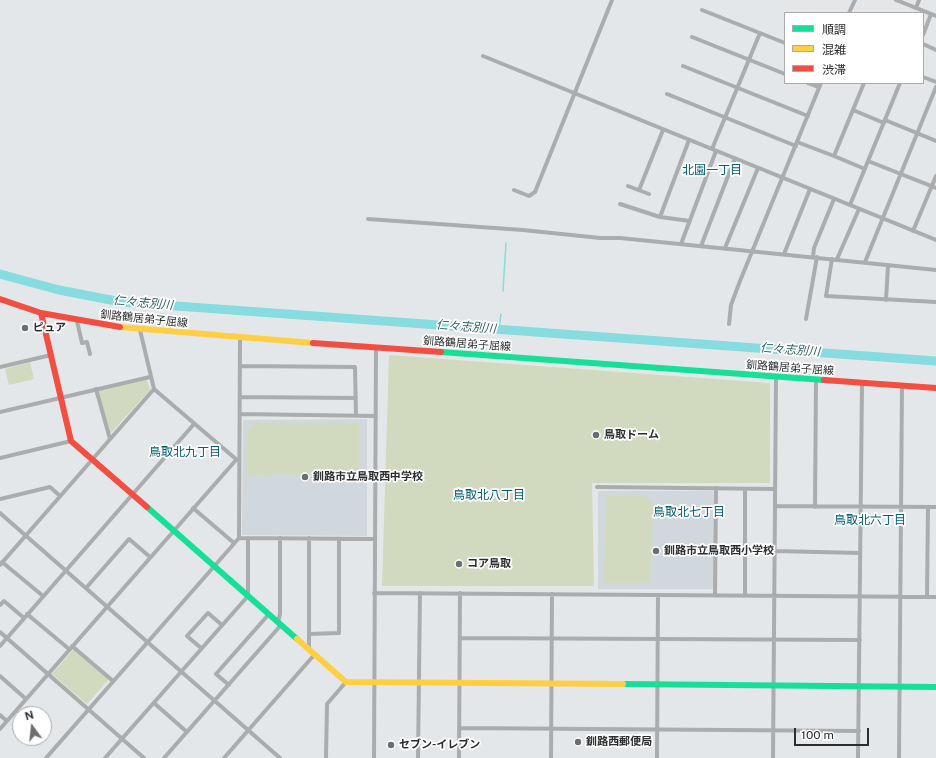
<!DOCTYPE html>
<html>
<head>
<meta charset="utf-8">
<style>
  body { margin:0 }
  #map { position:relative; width:936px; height:758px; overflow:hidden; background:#e4e7e9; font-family:"Public Sans","Noto Sans JP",sans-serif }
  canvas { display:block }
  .legend { position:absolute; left:784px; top:12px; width:140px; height:72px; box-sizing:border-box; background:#fff; border:1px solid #ababab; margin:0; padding:5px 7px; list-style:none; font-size:12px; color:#2c2d2e }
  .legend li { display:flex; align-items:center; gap:8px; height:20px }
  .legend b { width:20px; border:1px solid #ababab }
  .north { position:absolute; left:12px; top:706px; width:40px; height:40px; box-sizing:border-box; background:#fff; border:1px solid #ababab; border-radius:50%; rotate:345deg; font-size:11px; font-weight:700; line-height:16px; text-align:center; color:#2c2d2e }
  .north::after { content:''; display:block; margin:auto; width:14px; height:18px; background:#6c6e6f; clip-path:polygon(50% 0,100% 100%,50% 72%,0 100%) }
  .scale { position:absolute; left:794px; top:728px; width:75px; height:18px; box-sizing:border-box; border:2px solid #2c2d2e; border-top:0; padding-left:5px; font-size:12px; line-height:14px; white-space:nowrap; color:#2c2d2e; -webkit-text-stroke:3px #fff; paint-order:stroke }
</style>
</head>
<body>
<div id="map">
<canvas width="936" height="758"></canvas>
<ul class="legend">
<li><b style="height:5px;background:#16e098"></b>順調</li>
<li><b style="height:5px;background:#ffcf43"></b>混雑</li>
<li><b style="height:5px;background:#f24e42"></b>渋滞</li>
</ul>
<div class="north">N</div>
<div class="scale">100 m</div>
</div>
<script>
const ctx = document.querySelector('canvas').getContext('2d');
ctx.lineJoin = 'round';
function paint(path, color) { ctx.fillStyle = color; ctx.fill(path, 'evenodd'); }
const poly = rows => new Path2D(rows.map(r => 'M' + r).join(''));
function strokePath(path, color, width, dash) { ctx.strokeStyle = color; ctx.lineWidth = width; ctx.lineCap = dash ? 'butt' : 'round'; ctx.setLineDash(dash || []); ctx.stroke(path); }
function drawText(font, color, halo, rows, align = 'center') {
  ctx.font = font + ' "Public Sans","Noto Sans JP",sans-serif'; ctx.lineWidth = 3.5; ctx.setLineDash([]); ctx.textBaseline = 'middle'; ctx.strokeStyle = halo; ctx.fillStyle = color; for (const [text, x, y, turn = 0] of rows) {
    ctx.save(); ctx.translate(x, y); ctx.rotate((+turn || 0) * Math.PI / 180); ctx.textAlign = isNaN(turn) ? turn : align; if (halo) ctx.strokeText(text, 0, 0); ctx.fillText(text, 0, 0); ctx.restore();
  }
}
paint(poly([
  [367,419,367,536,242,535,243,420],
  [598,491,713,491,715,514,714,589,598,589]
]), '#d1d8dd');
paint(poly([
  [389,355,770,383,770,483,592,483,594,586,382,586],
  [30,362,34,379,9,385,5,369],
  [147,380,150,390,110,434,98,391],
  [254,423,359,423,359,470,337,470,336,474,246,475,247,431],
  [607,496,645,496,653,504,650,583,604,583],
  [74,649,109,679,87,704,52,674]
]), '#d1dabf');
strokePath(poly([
  [503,291,506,243],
  [499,330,501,314]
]), '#86dcdf', 1.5);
strokePath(poly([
  [0,274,59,290,121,302,936,361]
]), '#86dcdf', 9);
strokePath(poly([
  [896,0,936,16],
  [916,8,919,0],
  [702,10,785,43],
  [849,13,855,0],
  [923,35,931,14],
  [692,37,785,74],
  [923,44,936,50],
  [483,56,936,240],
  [683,66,808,116],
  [923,77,936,82],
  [808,83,819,87],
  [667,94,796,146],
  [853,110,884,123],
  [885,120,936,141],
  [797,142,834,156,864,83],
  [712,149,760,33],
  [834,156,865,169],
  [868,161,936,188],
  [628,186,649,194],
  [514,190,529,196,535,192,612,0],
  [639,190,663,130],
  [620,204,660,217,690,221],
  [850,205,900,83],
  [660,217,689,140],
  [368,219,523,230,600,238,620,238,936,270],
  [913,231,936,176],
  [681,244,716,151],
  [701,246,735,158],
  [725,248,758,168],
  [784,254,810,189],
  [813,257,814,248,834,199],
  [832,259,826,296,936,302],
  [837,259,859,209],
  [865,262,936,87],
  [886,300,888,265],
  [806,319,817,257],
  [77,321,82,343,87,342,90,354],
  [729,324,731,305,740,281,821,83],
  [140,330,154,389,237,460],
  [240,366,355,367,356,416],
  [0,367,51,355],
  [96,389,110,439],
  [240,397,356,398],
  [0,412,150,377],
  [240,414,376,416],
  [0,458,71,441],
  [597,487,775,489],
  [745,489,745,595],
  [0,499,50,487,59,495],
  [775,506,936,507],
  [815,507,816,380],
  [193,508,234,543],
  [0,513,280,758],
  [239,538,375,539],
  [775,551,860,553],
  [2,562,43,596],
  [0,565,154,389],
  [86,588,129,539,150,557],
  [374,593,936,597],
  [715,595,716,488],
  [927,597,928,507],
  [0,605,4,601,24,618],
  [27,614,69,649],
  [278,622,280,614,280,538],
  [0,632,144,758],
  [309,634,339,633,339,539],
  [460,638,860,640],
  [0,646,194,424],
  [72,646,113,681],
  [201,648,187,636,208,613,222,625],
  [309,648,309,538],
  [0,676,26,699],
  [229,685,216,674,269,614],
  [154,703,187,732],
  [0,715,7,721],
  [460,728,859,731],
  [0,729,236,460],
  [46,758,239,538,240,337],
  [105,758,248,596,248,538],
  [164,758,281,625],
  [224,758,315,654],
  [326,758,327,704,346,682],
  [374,758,376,347],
  [418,758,420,593],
  [459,758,460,593],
  [551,758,552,594],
  [657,758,658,595],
  [773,758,776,377],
  [858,758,862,383],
  [899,758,902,385]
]), '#abacad', 4);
strokePath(poly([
  [441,352,824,380],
  [147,507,297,639],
  [623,684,936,687]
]), '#16e098', 6);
strokePath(poly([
  [120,327,313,343],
  [297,639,346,682,623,684]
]), '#ffcf43', 6);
strokePath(poly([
  [0,299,41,313,120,327],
  [41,313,71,441,147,507],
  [313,343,441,352],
  [824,380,936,388]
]), '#f24e42', 6);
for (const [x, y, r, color] of [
  [25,328,4,"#6c6e6f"],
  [596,435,4,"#6c6e6f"],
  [305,477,4,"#6c6e6f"],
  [656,551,4,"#6c6e6f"],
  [459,564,4,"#6c6e6f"],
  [578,742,4,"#6c6e6f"],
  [391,745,4,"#6c6e6f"]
]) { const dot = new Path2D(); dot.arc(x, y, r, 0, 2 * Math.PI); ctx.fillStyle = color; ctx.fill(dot); strokePath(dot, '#fff', 1.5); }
drawText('11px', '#2c2d2e', '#fff', [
  ["釧路鶴居弟子屈線",144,319,6],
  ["釧路鶴居弟子屈線",467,344,4],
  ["釧路鶴居弟子屈線",790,368,4]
]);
drawText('bold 11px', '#2c2d2e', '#fff', [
  ["ピュア",33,328],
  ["鳥取ドーム",604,435],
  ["釧路市立鳥取西中学校",313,477],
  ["釧路市立鳥取西小学校",664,551],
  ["コア鳥取",467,564],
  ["釧路西郵便局",586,742],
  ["セブン-イレブン",399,745]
], 'left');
drawText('12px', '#005f72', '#fff', [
  ["北園一丁目",712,170],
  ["鳥取北九丁目",185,452],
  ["鳥取北八丁目",489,495],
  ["鳥取北七丁目",689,512],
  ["鳥取北六丁目",870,520]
]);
drawText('italic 12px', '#2e6163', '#fff', [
  ["仁々志別川",143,303,5],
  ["仁々志別川",466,327,4],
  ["仁々志別川",790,350,4]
]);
</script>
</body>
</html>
